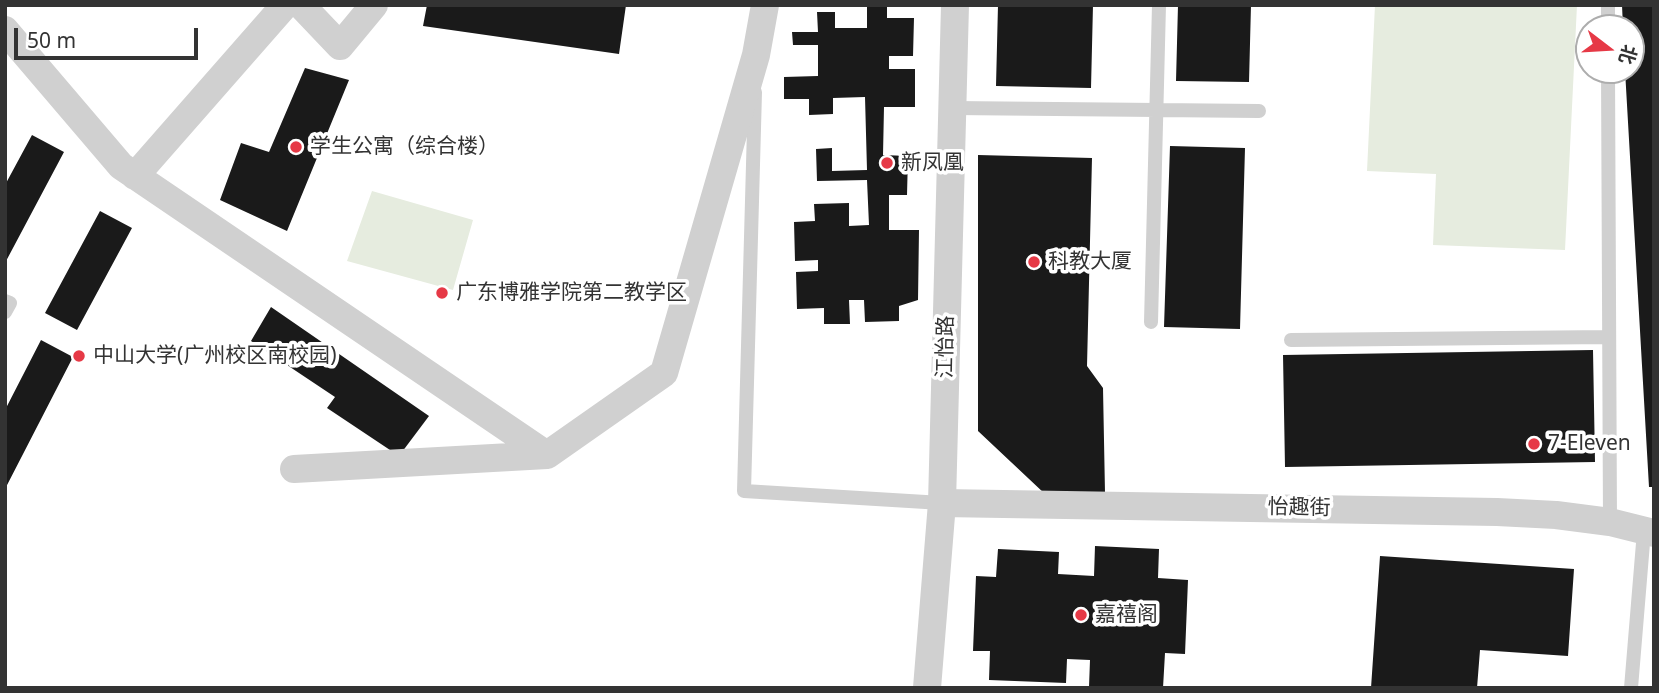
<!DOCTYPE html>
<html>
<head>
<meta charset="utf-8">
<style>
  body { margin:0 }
  #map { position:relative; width:1659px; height:693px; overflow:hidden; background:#fff; font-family:"Noto Sans","Noto Sans SC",sans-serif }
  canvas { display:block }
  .frame { position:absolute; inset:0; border:7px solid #333; pointer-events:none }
  .north { position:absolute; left:1575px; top:14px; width:70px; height:70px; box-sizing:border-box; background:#fff; border:2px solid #adadad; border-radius:50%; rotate:107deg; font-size:19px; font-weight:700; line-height:28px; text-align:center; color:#333 }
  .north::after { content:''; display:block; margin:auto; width:24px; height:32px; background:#e63946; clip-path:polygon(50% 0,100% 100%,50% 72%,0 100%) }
  .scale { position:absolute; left:14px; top:28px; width:184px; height:32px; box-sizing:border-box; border:4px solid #333; border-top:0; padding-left:9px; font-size:21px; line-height:24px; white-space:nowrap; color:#333; -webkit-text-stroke:5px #fff; paint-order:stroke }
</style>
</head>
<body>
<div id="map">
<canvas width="1659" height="693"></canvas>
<div class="frame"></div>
<div class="north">北</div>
<div class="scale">50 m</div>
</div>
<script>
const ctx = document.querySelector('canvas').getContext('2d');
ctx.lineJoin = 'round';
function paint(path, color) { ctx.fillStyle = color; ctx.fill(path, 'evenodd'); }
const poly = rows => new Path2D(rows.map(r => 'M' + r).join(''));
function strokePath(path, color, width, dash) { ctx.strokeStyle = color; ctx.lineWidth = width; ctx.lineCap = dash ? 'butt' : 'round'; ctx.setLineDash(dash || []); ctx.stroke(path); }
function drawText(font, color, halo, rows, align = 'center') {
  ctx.font = font + ' "Noto Sans","Noto Sans SC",sans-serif'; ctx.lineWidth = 7; ctx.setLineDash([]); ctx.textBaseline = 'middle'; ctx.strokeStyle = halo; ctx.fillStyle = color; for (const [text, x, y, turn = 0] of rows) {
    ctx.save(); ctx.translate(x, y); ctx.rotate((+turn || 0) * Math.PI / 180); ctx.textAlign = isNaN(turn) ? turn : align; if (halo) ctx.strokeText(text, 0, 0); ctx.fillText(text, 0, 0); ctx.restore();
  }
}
paint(poly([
  [1375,5,1577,5,1565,250,1433,245,1436,174,1367,171],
  [372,191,473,220,453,290,347,261]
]), '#e6ecdf');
paint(poly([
  [427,5,626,5,619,54,423,26],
  [867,5,887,5,887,18,914,18,913,56,889,56,889,69,915,69,915,107,884,107,883,155,908,156,907,195,889,195,889,230,919,230,918,300,899,306,899,321,865,322,864,300,849,300,850,324,824,324,824,308,797,309,796,272,818,271,818,260,795,261,794,222,815,221,814,204,849,203,849,226,869,225,867,180,817,181,816,149,832,148,832,171,867,170,865,97,833,98,833,114,809,115,809,99,784,99,784,77,818,76,818,45,793,45,792,32,818,32,817,12,835,12,835,28,867,28],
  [998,5,1093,5,1091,88,996,86],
  [1178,5,1251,5,1249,82,1176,81],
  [1622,5,1654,5,1654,487,1649,487,1625,70,1631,70,1631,28,1623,28],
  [305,68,349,80,287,231,220,200,241,143,269,152],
  [32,135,64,152,5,263,5,185],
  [1170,146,1245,148,1240,329,1164,327],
  [978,155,1092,158,1087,366,1103,388,1105,493,1045,494,978,431],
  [100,211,132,228,77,330,45,313],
  [271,307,429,416,399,456,327,408,335,397,251,341],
  [41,340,73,357,5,489,5,410],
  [1593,350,1595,462,1285,467,1283,355],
  [1095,546,1159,549,1158,578,1188,580,1185,654,1165,653,1163,688,1089,687,1090,660,1067,659,1066,683,989,680,990,651,973,651,976,576,996,577,998,549,1059,552,1058,574,1094,576],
  [1380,556,1574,569,1568,656,1480,650,1477,688,1371,688]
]), '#1a1a1a');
strokePath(poly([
  [1608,5,1608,28],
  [1608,70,1610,522],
  [755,92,744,491,942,503],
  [953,108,1259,111],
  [5,301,10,303,5,312],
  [1151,322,1159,5],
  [1291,340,1609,337],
  [1631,688,1644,531]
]), '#d0d0d0', 14);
strokePath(poly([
  [301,5,340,46,374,5],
  [5,30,121,166,547,455],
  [135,176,285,5],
  [294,469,547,455,664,373,756,55,765,5],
  [942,503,1497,512,1556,515,1610,522,1654,533],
  [927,688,942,503,955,5]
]), '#d0d0d0', 28);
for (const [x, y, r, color] of [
  [296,147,7,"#e63946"],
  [887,163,7,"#e63946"],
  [1034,262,7,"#e63946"],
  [442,293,7,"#e63946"],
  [79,356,7,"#e63946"],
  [1534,444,7,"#e63946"],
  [1081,615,7,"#e63946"]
]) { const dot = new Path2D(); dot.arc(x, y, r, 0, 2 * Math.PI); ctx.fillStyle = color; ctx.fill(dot); strokePath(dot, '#fff', 2.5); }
drawText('21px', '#333', '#fff', [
  ["学生公寓（综合楼）",310,147],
  ["新凤凰",901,163],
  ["科教大厦",1048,262],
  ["广东博雅学院第二教学区",456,293],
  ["中山大学(广州校区南校园)",93,356],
  ["7-Eleven",1548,444],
  ["嘉禧阁",1095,615]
], 'left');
drawText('21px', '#333', '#fff', [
  ["江怡路",946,347,-89],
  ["怡趣街",1299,508,1]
]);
</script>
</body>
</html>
